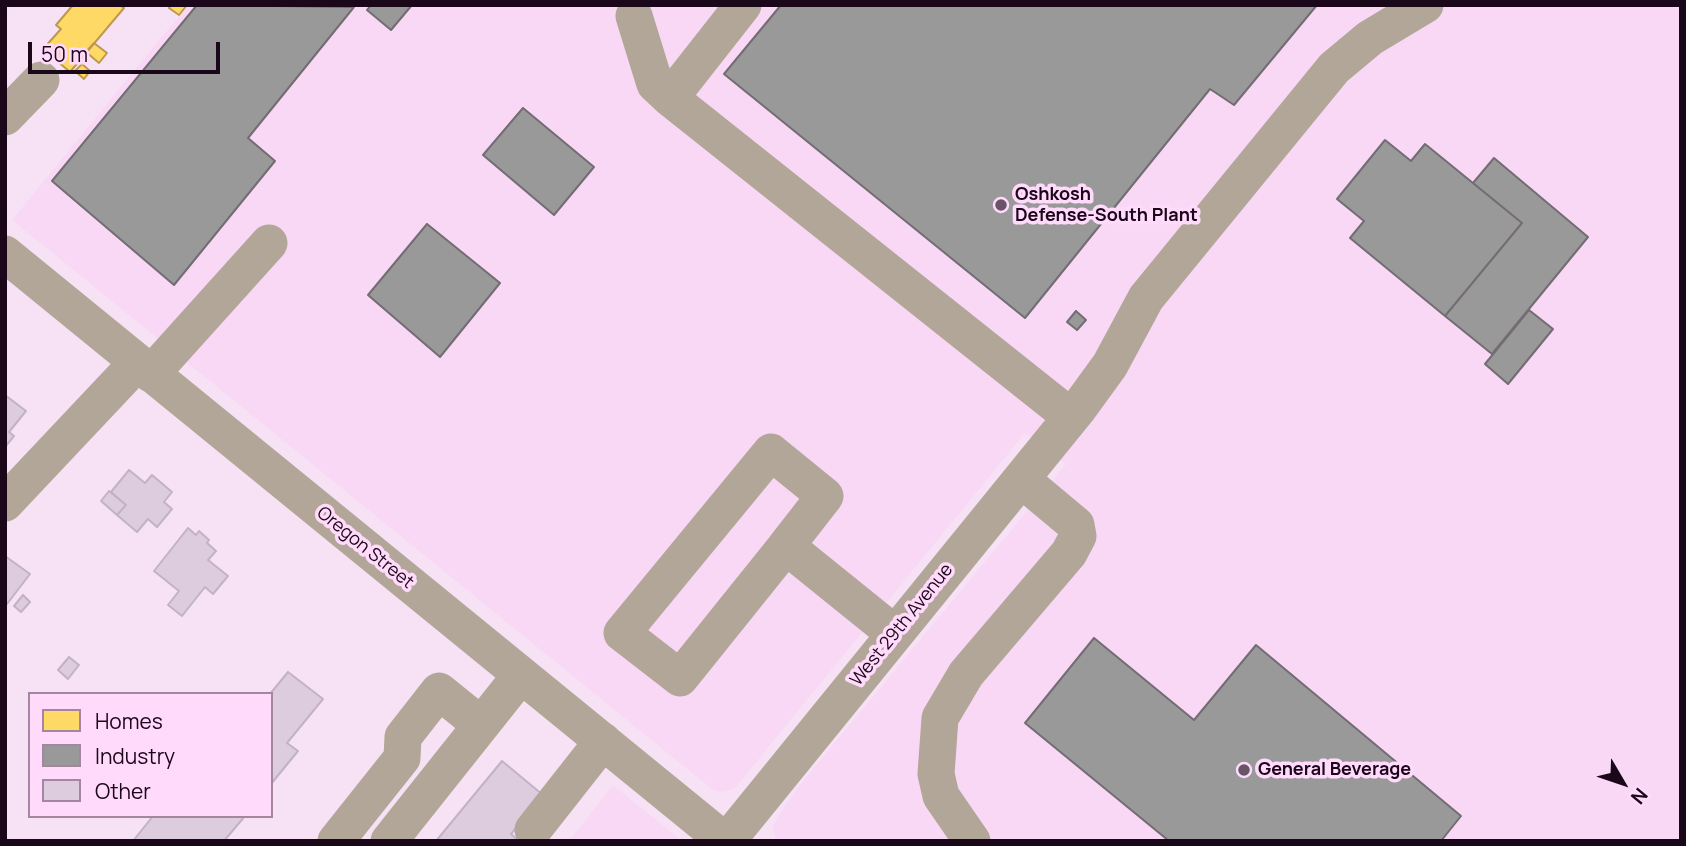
<!DOCTYPE html>
<html>
<head>
<meta charset="utf-8">
<style>
  body { margin:0 }
  #map { position:relative; width:1686px; height:846px; overflow:hidden; background:#f7e2f5; font-family:Manrope,sans-serif }
  canvas { display:block }
  .frame { position:absolute; inset:0; border:7px solid #1b071a; pointer-events:none }
  .legend { position:absolute; left:28px; top:692px; width:245px; height:126px; box-sizing:border-box; background:#ffdafb; border:2px solid #a486a1; margin:0; padding:9px 12px; list-style:none; font-size:21px; color:#1b071a }
  .legend li { display:flex; align-items:center; gap:14px; height:35px }
  .legend b { width:35px; border:2px solid #a486a1 }
  .north { position:absolute; left:1588px; top:748px; width:70px; height:70px; -webkit-text-stroke:5px #ffdafb; paint-order:stroke; rotate:129deg; font-size:19px; font-weight:700; line-height:28px; text-align:center; color:#1b071a }
  .north::after { content:''; display:block; margin:auto; width:24px; height:32px; background:#1b071a; clip-path:polygon(50% 0,100% 100%,50% 72%,0 100%) }
  .scale { position:absolute; left:28px; top:42px; width:192px; height:32px; box-sizing:border-box; border:4px solid #1b071a; border-top:0; padding-left:9px; font-size:21px; line-height:24px; white-space:nowrap; color:#1b071a; -webkit-text-stroke:5px #ffdafb; paint-order:stroke }
</style>
</head>
<body>
<div id="map">
<canvas width="1686" height="846"></canvas>
<div class="frame"></div>
<ul class="legend">
<li><b style="height:19px;background:#ffd966"></b>Homes</li>
<li><b style="height:19px;background:#999"></b>Industry</li>
<li><b style="height:19px;background:#dcccde"></b>Other</li>
</ul>
<div class="north">N</div>
<div class="scale">50 m</div>
</div>
<script>
const ctx = document.querySelector('canvas').getContext('2d');
ctx.lineJoin = 'round';
function paint(path, color) { ctx.fillStyle = color; ctx.fill(path, 'evenodd'); }
const poly = rows => new Path2D(rows.map(r => 'M' + r).join(''));
function strokePath(path, color, width, dash) { ctx.strokeStyle = color; ctx.lineWidth = width; ctx.lineCap = dash ? 'butt' : 'round'; ctx.setLineDash(dash || []); ctx.stroke(path); }
function drawText(font, color, halo, rows, align = 'center') {
  ctx.font = font + ' Manrope,sans-serif'; ctx.lineWidth = 7; ctx.setLineDash([]); ctx.textBaseline = 'middle'; ctx.strokeStyle = halo; ctx.fillStyle = color; for (const [text, x, y, turn = 0] of rows) {
    ctx.save(); ctx.translate(x, y); ctx.rotate((+turn || 0) * Math.PI / 180); ctx.textAlign = isNaN(turn) ? turn : align; if (halo) ctx.strokeText(text, 0, 0); ctx.fillText(text, 0, 0); ctx.restore();
  }
}
paint(poly([
  [188,5,1681,5,1681,841,776,841,773,827,777,818,798,787,1066,464,1025,433,735,788,723,792,713,790,12,220],
  [613,785,682,841,569,841]
]), '#f8d8f5');
const homes = poly([
  [73,5,120,5,124,8,70,72,43,49,61,29,56,25,73,5],
  [171,5,187,5,179,15,169,8,171,5],
  [94,43,107,53,99,63,86,52,94,43],
  [82,64,90,71,84,79,75,71,82,64]
]);
paint(homes, '#ffd966');
strokePath(homes, '#bb9a4f', 2);
const industry = poly([
  [197,5,354,7,248,138,275,161,174,285,52,181,197,5],
  [371,5,412,5,391,30,367,10,371,5],
  [781,5,1317,5,1234,105,1210,89,1025,318,724,74,781,5],
  [523,108,594,167,554,215,483,155,523,108],
  [1385,140,1411,161,1425,144,1522,223,1445,316,1350,238,1364,221,1337,199,1385,140],
  [1494,158,1588,237,1492,354,1445,316,1522,223,1473,183,1494,158],
  [427,224,500,283,440,357,368,295,427,224],
  [1529,310,1553,329,1508,384,1485,364,1529,310],
  [1076,311,1086,320,1077,330,1067,322,1076,311],
  [1094,638,1194,720,1256,645,1461,816,1441,841,1169,841,1025,723,1094,638]
]);
paint(industry, '#999');
strokePath(industry, '#736d73', 2);
const building = poly([
  [5,395,26,411,9,432,14,436,5,447,5,395],
  [129,470,145,483,152,475,172,492,164,502,172,509,157,527,148,519,137,532,117,515,126,505,111,492,129,470],
  [109,491,126,505,117,515,101,501,109,491],
  [188,528,196,535,199,531,209,540,207,543,216,551,208,560,228,576,213,594,205,587,182,616,168,605,179,591,154,571,188,528],
  [5,556,30,574,7,604,5,602,5,556],
  [23,595,30,602,21,612,14,606,23,595],
  [69,657,79,665,68,679,58,670,69,657],
  [288,672,323,699,287,743,298,751,271,784,270,694,288,672],
  [502,761,543,795,511,834,519,841,436,841,502,761],
  [153,816,245,816,224,841,133,841,153,816]
]);
paint(building, '#dcccde');
strokePath(building, '#c2b2c7', 2);
strokePath(poly([
  [634,16,655,84,670,98,1071,417],
  [670,98,743,5],
  [5,117,41,80],
  [5,254,725,841],
  [151,374,269,243],
  [5,503,137,363],
  [786,546,825,496,771,452,622,633,680,678,786,546,895,634],
  [533,830,603,741],
  [336,841,402,758,403,737,439,691,481,725],
  [389,841,521,675],
  [727,841,1078,409,1110,365,1146,298,1334,68,1370,38,1425,5],
  [972,841,941,796,936,774,940,718,966,674,1069,553,1078,536,1076,525,1021,479]
]), '#b2a698', 37);
for (const [x, y, r, color] of [
  [1001,205,7,"#685467"],
  [1244,770,7,"#685467"]
]) { const dot = new Path2D(); dot.arc(x, y, r, 0, 2 * Math.PI); ctx.fillStyle = color; ctx.fill(dot); strokePath(dot, '#ffdafb', 2.5); }
drawText('bold 18px', '#1b071a', '#ffdafb', [
  ["Oshkosh",1015,195],
  ["Defense-South Plant",1015,216],
  ["General Beverage",1258,770]
], 'left');
drawText('18px', '#1b071a', '#ffdafb', [
  ["Oregon Street",365,548,39],
  ["West 29th Avenue",902,625,-51]
]);
</script>
</body>
</html>
